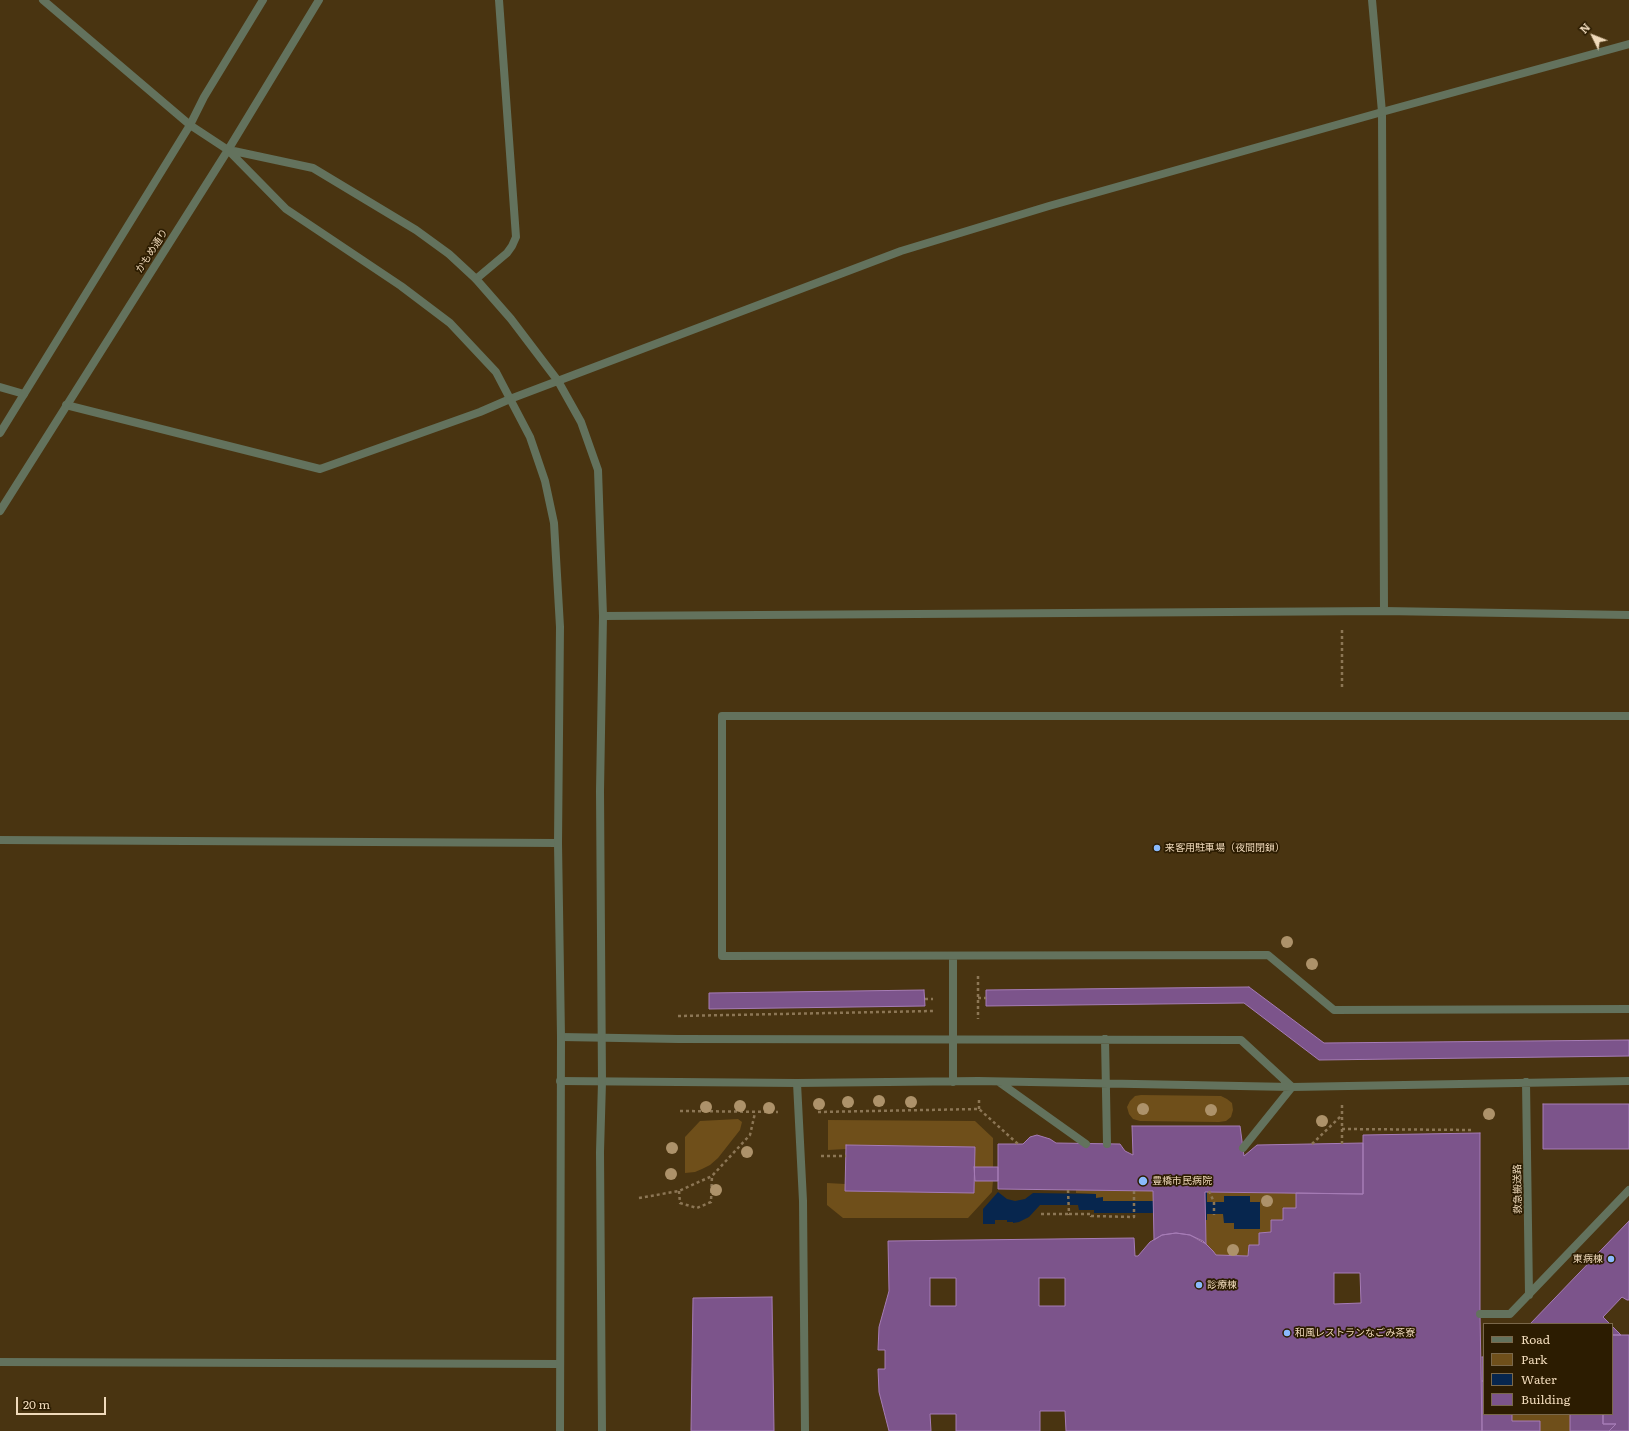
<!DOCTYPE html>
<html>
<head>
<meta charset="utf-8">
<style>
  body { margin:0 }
  #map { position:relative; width:1629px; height:1431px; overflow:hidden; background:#493411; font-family:Literata,serif }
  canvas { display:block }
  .legend { position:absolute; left:1483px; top:1323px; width:130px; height:92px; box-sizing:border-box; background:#2c1c01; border:1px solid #7a684b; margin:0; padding:5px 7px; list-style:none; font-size:12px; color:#f0dabb }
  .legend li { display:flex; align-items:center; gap:8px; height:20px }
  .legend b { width:20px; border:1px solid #7a684b }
  .north { position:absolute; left:1573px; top:16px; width:40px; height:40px; -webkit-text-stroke:3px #2c1c01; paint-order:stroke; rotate:313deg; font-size:11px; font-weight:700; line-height:16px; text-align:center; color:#f0dabb }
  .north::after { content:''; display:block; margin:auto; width:14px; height:18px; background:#f0dabb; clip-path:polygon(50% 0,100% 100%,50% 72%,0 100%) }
  .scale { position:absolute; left:16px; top:1397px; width:90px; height:18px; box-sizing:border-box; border:2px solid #f0dabb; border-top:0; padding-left:5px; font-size:12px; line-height:14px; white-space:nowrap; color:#f0dabb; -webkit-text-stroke:3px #2c1c01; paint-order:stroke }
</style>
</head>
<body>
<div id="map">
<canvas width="1629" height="1431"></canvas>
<ul class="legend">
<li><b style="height:5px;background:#63725d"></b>Road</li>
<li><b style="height:11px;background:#6f4f1a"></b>Park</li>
<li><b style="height:11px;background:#07264e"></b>Water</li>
<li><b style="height:11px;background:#7c548b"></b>Building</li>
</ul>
<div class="north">N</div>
<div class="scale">20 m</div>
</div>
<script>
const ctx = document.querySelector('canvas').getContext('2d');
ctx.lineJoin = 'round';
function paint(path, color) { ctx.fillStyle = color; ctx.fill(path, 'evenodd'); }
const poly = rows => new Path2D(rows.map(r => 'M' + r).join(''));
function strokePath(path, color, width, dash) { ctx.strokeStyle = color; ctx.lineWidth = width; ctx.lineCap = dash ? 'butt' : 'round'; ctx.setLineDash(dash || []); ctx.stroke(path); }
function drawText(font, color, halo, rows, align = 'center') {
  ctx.font = font + ' Literata,"Noto Sans JP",serif'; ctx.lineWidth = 3.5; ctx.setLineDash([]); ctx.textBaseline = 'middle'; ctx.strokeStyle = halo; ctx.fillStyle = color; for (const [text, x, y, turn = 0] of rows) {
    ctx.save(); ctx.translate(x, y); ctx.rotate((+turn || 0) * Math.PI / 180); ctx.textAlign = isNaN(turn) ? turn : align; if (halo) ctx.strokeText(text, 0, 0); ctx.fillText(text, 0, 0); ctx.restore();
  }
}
paint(poly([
  [1141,1095,1221,1096,1227,1099,1232,1103,1233,1110,1231,1117,1226,1121,1219,1122,1140,1121,1133,1119,1129,1114,1127,1107,1130,1101,1135,1096],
  [738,1119,742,1122,740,1130,718,1158,710,1165,702,1169,695,1172,685,1173,685,1137,700,1121],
  [828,1120,975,1121,993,1138,993,1167,974,1167,975,1147,846,1145,846,1149,828,1150],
  [975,1181,993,1181,992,1192,968,1218,843,1218,827,1205,827,1183,845,1184,845,1191,974,1193],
  [1076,1190,1153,1191,1153,1201,1103,1201,1096,1198,1096,1194,1076,1193],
  [1207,1192,1296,1193,1296,1208,1283,1208,1283,1220,1271,1232,1259,1233,1259,1245,1249,1245,1248,1256,1216,1255,1206,1244,1205,1220,1207,1220,1207,1214,1224,1214,1235,1223,1235,1229,1260,1229,1249,1202,1249,1196,1224,1196,1224,1202,1207,1202],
  [1512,1414,1570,1414,1570,1431,1540,1431,1540,1421,1512,1421]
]), '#6f4f1a');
paint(poly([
  [998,1192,1007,1199,1015,1201,1025,1199,1033,1193,1096,1194,1096,1198,1103,1197,1103,1201,1153,1201,1154,1213,1094,1213,1094,1210,1079,1210,1078,1205,1040,1205,1029,1217,1019,1222,1013,1223,1013,1222,1007,1222,1007,1220,995,1220,995,1224,983,1224,983,1209],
  [1205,1192,1207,1192,1207,1202,1224,1202,1224,1196,1250,1196,1250,1202,1260,1202,1260,1229,1234,1229,1234,1223,1224,1223,1223,1214,1207,1214,1207,1220,1205,1220]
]), '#07264e');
const building = poly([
  [1249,987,1324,1043,1629,1040,1629,1056,1319,1060,1244,1003,986,1006,986,990,1249,987],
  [924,990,925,1006,709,1009,709,993,924,990],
  [1543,1104,1629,1104,1629,1149,1543,1149,1543,1104],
  [1132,1126,1240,1126,1244,1156,1257,1145,1363,1143,1363,1194,1205,1192,1206,1244,1190,1235,1176,1233,1162,1235,1154,1240,1153,1191,998,1189,998,1144,1023,1144,1030,1137,1037,1135,1050,1139,1056,1143,1120,1144,1125,1151,1133,1155,1132,1126],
  [1480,1133,1480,1314,1482,1431,1066,1431,1065,1411,1040,1411,1040,1431,956,1431,956,1414,930,1414,931,1431,889,1431,879,1392,878,1369,885,1369,885,1350,878,1350,879,1327,889,1291,888,1241,1134,1238,1135,1256,1138,1256,1150,1242,1162,1235,1176,1233,1190,1235,1203,1241,1213,1251,1216,1255,1248,1256,1249,1245,1259,1245,1259,1233,1271,1232,1271,1220,1283,1220,1283,1208,1296,1208,1296,1193,1363,1194,1363,1135,1480,1133],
  [1334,1273,1360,1273,1361,1303,1334,1304,1334,1273],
  [930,1278,956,1278,956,1306,930,1306,930,1278],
  [1039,1278,1065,1278,1065,1306,1039,1306,1039,1278],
  [846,1145,975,1147,974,1193,845,1191,846,1145],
  [974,1167,998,1167,998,1181,975,1181,974,1167],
  [1629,1221,1629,1300,1627,1300,1622,1297,1603,1317,1610,1324,1530,1324,1629,1221],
  [772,1297,774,1431,691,1431,693,1298,772,1297],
  [1612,1326,1621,1335,1612,1335,1612,1326],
  [1612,1335,1629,1335,1629,1431,1609,1431,1616,1424,1603,1424,1603,1414,1612,1414,1612,1335],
  [1482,1357,1484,1357,1484,1381,1482,1381,1482,1357],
  [1482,1381,1484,1381,1484,1414,1512,1414,1512,1421,1540,1421,1540,1431,1482,1431,1482,1381],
  [1570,1414,1603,1414,1603,1424,1616,1424,1609,1431,1570,1431,1570,1414]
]);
paint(building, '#7c548b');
strokePath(building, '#a67cb6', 1);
strokePath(poly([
  [1342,630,1342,689],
  [978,976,978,1019],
  [978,998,986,998],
  [925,999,933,999],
  [678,1016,933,1011],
  [979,1100,979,1109],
  [680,1111,778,1112],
  [818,1112,979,1109,1018,1144],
  [1342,1129,1474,1130],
  [1312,1144,1342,1115],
  [1342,1144,1342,1105],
  [821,1156,846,1156],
  [1068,1190,1069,1214,1091,1214,1091,1216,1134,1217,1134,1191],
  [679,1191,680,1203,697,1208,711,1202,712,1176],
  [1209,1191,1214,1202,1214,1215],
  [639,1198,679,1191,712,1176,750,1135,755,1113],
  [1041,1214,1069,1214]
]), '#8c7655', 2.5, [3, 3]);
strokePath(poly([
  [1629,716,722,716,722,956,1268,955,1334,1010,1629,1009],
  [561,1037,678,1039,1241,1040,1292,1087,1243,1148],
  [1105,1039,1107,1144],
  [560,1081,797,1083,978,1081,1292,1087,1629,1081],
  [953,1082,953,956],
  [999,1082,1086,1144],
  [1526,1082,1529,1295],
  [797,1083,803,1201,805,1431],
  [1480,1314,1510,1314,1629,1190]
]), '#63725d', 8);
strokePath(poly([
  [1372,0,1382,112,1384,611],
  [476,279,507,253,512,246,516,237,499,0],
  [0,387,24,394],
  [66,405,320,469,480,412,510,399],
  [0,840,558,843],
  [0,1362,560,1364]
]), '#63725d', 8);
strokePath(poly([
  [43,0,190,125,228,150,286,209,401,286,450,323,496,372,530,437,545,481,554,523,560,627,558,843,561,1037,560,1431],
  [229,150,313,168,416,230,449,254,476,279,511,319,558,381,581,422,598,470,603,616,600,791,602,1082,600,1152,602,1431],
  [510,399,901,251,1049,206,1382,112,1629,44],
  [0,433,190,125,204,97,263,0],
  [0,511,228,150,319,0],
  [603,616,1384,611,1629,615]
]), '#63725d', 8);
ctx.fillStyle = '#ad926a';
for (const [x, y] of [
  [1287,942],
  [1312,964],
  [879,1101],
  [848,1102],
  [911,1102],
  [819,1104],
  [740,1106],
  [706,1107],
  [769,1108],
  [1143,1109],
  [1211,1110],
  [1489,1114],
  [1322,1121],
  [672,1148],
  [747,1152],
  [671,1174],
  [716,1190],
  [1267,1201],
  [1233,1250]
]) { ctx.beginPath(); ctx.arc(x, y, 6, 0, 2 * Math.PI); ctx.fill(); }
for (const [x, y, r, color] of [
  [1157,848,4,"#8abafc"],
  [1143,1181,5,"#8abafc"],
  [1611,1259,4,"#8abafc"],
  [1199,1285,4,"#8abafc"],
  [1287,1333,4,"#8abafc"]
]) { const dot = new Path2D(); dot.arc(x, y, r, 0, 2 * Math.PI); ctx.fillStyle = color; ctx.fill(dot); strokePath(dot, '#2c1c01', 1.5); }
drawText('10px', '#f0dabb', '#2c1c01', [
  ["かもめ通り",152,251,-57],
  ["救急搬送路",1518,1189,-91]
]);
drawText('10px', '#f0dabb', '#2c1c01', [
  ["来客用駐車場（夜間閉鎖）",1165,848],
  ["豊橋市民病院",1152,1181],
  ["東病棟",1603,1259,"right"],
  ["診療棟",1207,1285],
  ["和風レストランなごみ茶寮",1295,1333]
], 'left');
</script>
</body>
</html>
